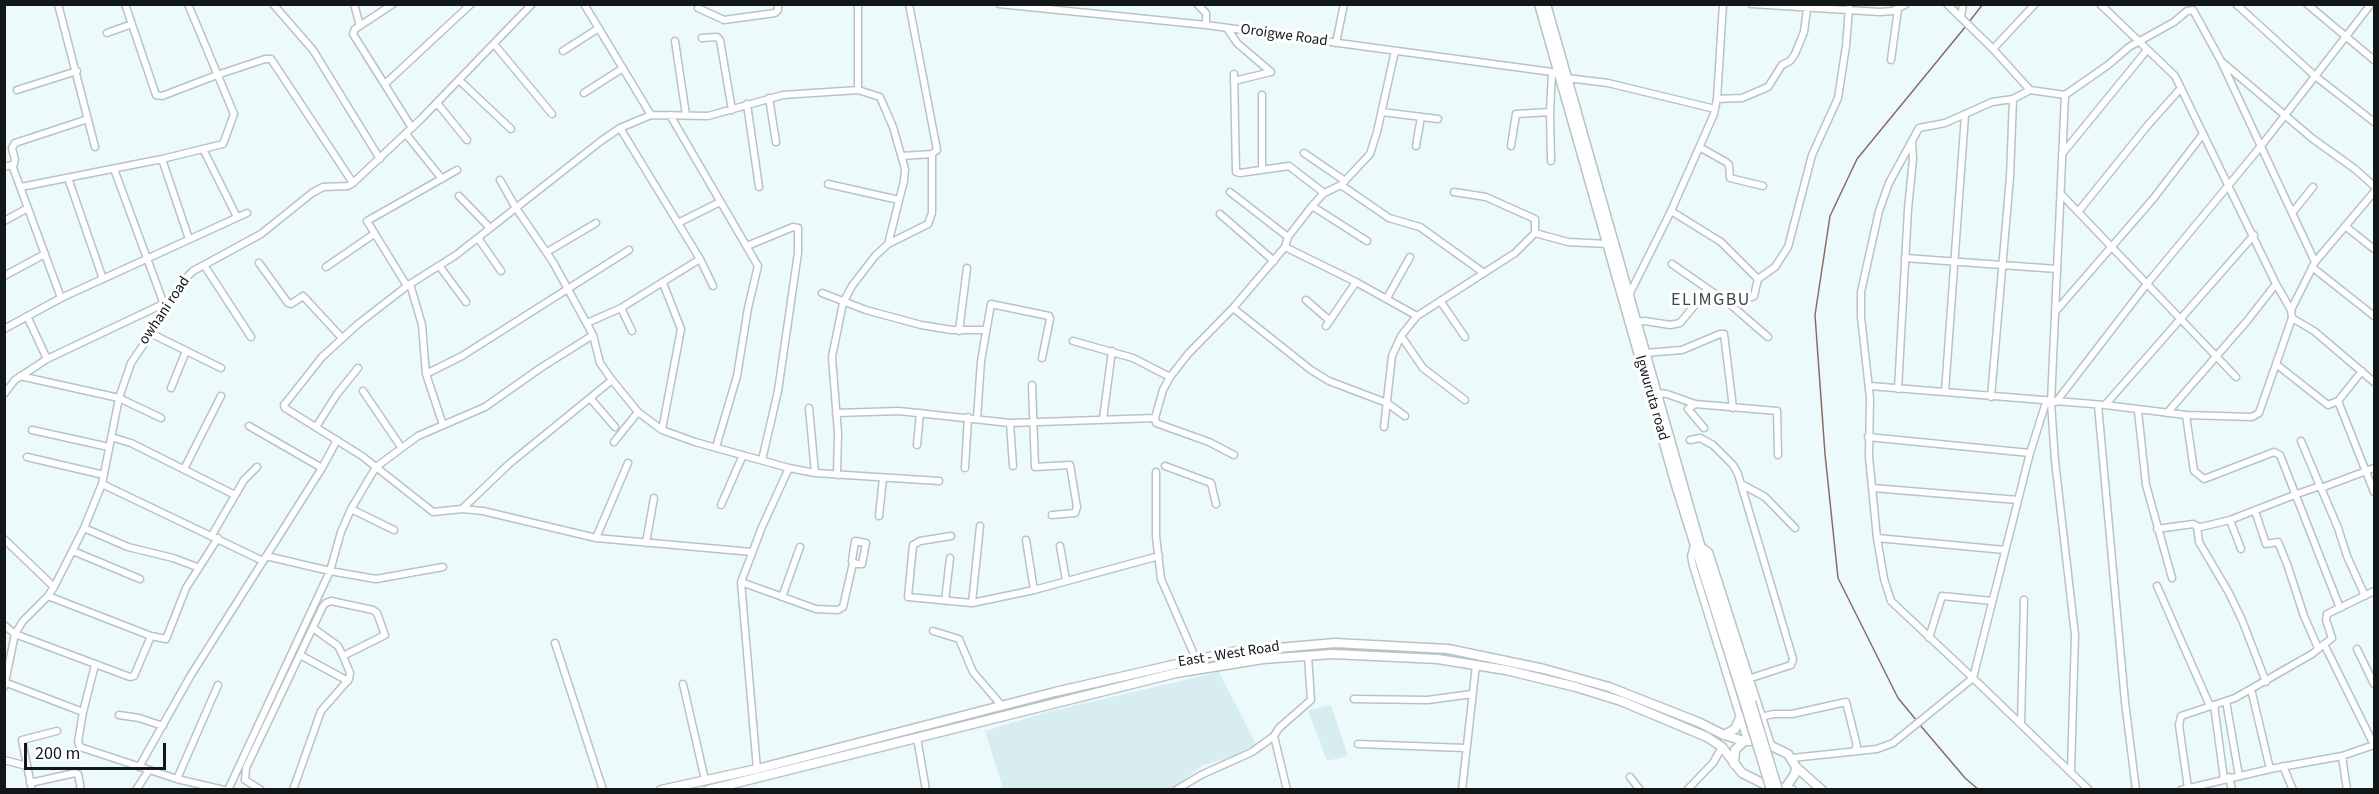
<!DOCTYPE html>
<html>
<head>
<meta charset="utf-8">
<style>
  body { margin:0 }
  #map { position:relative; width:2379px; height:794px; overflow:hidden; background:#edfafc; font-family:"Source Sans 3",sans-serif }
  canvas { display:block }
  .frame { position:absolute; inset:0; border:6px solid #121717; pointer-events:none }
  .scale { position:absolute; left:24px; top:743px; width:142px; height:27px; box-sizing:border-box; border:3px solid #121717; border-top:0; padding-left:8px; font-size:18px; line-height:21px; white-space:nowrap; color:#121717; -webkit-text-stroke:4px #fff; paint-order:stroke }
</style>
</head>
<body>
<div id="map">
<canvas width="2379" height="794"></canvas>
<div class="frame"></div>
<div class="scale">200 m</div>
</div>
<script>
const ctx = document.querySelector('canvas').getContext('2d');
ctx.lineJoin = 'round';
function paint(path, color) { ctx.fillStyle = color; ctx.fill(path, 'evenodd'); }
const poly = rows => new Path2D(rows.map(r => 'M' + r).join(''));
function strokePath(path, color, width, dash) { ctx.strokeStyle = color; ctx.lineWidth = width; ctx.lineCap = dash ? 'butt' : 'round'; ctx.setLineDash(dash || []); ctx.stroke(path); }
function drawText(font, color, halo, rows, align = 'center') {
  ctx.font = font + ' "Source Sans 3",sans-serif'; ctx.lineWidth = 6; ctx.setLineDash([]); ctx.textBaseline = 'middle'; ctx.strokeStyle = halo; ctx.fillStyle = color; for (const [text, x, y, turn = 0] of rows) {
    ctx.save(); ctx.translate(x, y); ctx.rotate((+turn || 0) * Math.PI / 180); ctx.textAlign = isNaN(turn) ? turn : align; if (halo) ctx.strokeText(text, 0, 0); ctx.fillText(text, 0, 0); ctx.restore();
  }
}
paint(poly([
  [1219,672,1256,744,1233,757,1203,765,1176,786,1167,789,1003,789,985,731,1047,712],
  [1331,705,1348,756,1327,761,1308,710]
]), '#d7edef');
strokePath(poly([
  [1969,22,1983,4],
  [1917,721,1898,698,1838,578,1825,454,1815,315,1830,216,1857,159,1966,26],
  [1920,725,1965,778,1979,790]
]), '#8c6a64', 1.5);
const minor = poly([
  [58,4,95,147],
  [125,4,156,95,162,96,217,75,265,59,271,59,353,183],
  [273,4,313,50,380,159],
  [354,4,360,26],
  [393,4,355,29,353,34,412,128],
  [584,4,651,115],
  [858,4,858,90],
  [999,4,1206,25,1552,72,1567,78,1608,83,1715,109],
  [1197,4,1206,13,1206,25],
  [1751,4,1880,12,1893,11,1906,4],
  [1947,4,1993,49,2030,90],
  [2236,4,2315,76,2374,122],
  [2307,4,2374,60],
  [698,8,724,20,775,13,778,10,778,4],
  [1961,17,1963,4],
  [1227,28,1237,43,1271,72,1234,81],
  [107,33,132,24],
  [702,38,717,37,720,40,732,110],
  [675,41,686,115],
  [1336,43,1344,4],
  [494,44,552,114],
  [1993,49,2035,4],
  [563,51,599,28],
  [1891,60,1898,9],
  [2222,62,2313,139,2355,169,2374,186],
  [1234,74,1236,172,1240,173,1289,166,1324,193],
  [459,80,511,129],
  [385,84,471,4],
  [17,90,77,71],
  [584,93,623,68],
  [2065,95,2051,402,2055,461,2075,635,2071,771],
  [769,98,776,142],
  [1717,99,1742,98,1768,87,1782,65,1790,61,1795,54,1804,32,1807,9],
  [437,103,467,140],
  [747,104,759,187],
  [1382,112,1438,119],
  [1550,112,1551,161],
  [670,115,758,266,748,308,737,376,716,447],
  [620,128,700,259,713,286],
  [406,134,442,179],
  [1416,146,1421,117],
  [1511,146,1516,114,1550,112,1552,72],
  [1701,148,1726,162,1729,165,1730,178,1763,186],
  [203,149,237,217],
  [1304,153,1345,181],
  [2062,154,2147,50],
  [902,156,932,154],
  [162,159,189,239],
  [4,167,12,165,61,298],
  [13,167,15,160,12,148,15,143,88,119],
  [114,169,165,307],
  [1262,170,1262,95],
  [68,178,103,279],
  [500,180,516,208,553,262,593,335,600,363,612,380,638,412,662,430,695,442,789,468,815,473,939,481],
  [828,184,899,200],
  [1341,185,1389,218,1420,227,1484,273],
  [21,187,162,159,223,144,234,114,188,4],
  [1230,192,1288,237],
  [2061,194,2236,377],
  [459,196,490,228],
  [1312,206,1367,241],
  [1671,211,1721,242,1758,279],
  [2078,212,2148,125,2181,88],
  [2292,213,2313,187],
  [1220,214,1274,261],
  [4,221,28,208],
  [678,223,720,202],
  [2345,226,2374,249],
  [1535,233,1568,242,1607,244],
  [478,238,501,271],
  [747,246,793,227,798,228,798,253,778,391,762,460],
  [1285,247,1356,282,1417,316],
  [547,252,596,223],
  [1905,258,2057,269],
  [259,263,288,303,291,304,303,296,342,338],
  [1672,264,1731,305,1768,337],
  [204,265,251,337],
  [326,267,374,234],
  [440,267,466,302],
  [2312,267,2374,316],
  [4,276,45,254],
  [410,284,422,325,426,374,443,425],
  [407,286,367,221,457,170],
  [822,293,866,310,921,325,952,330,985,330],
  [1629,295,1671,211,1714,114,1717,99,1723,4],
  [1387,298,1410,257],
  [1306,300,1330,321],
  [1441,302,1465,337],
  [1731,305,1754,296,1758,279,1775,267,1788,247,1812,155,1838,98,1846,46,1849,8],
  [621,308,632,331],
  [1233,308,1311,370,1329,381,1387,403,1405,416],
  [2291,310,2315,262,2374,192],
  [2055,312,2153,199,2203,134],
  [27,316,47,359],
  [2292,318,2314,331,2374,382],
  [1636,322,1645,321,1670,325,1680,323,1708,289],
  [587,323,621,308,700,259],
  [1326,326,1356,282],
  [4,329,61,298,247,213],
  [959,331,967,268],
  [150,333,221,368],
  [1401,336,1423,368,1465,400],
  [1073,341,1133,358,1170,377],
  [1645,353,1682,350,1720,334,1724,334,1733,408],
  [2276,364,2328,405,2338,401,2362,371],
  [426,374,462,356,629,250],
  [20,376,119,398,161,418],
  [1032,385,1035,467,1070,465,1077,507,1075,513,1052,515],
  [1870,386,2105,405,2186,415,2252,417,2259,413,2292,318,2291,310,2276,284,2175,76,2100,4],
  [171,388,186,351],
  [1898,389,1908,209,1913,159,1912,142],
  [363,391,401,447],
  [1945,392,1965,115],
  [1657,393,1667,394,1695,404,1777,411,1778,455],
  [4,394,15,380,47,359,163,304],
  [1991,397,2010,177,2013,99],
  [590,398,615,427],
  [2338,401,2374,492],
  [2046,402,2030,453,1973,678,2089,790],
  [2056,402,2146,285,2261,146,2371,4],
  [1695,404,1688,409,1704,428],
  [2098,405,2125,702,2136,790],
  [2105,405,2254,235],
  [809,408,815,473],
  [2138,411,2146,485,2172,578],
  [836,413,899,411,1010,423,1155,418],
  [2167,413,2247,321,2276,284],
  [2186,415,2194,471,2204,479,2274,452,2280,455,2340,608],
  [977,419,981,361,991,304,1049,316,1050,319,1042,358],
  [1103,419,1112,351],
  [1010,423,1013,466],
  [249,426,322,468],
  [316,427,337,394,358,368],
  [1384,427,1392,356,1401,336,1412,322,1417,316,1515,253,1535,233,1535,219,1486,197,1454,192],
  [32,430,109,447],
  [662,430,681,329,663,283],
  [111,437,131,443,235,495],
  [1868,437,2030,453],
  [1690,440,1700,438,1713,445,1733,465,1738,474,1793,659,1791,665,1748,679],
  [2301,441,2320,486],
  [614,442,638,412],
  [917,445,920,413],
  [1234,455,1209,442,1156,423,1155,418,1163,390,1170,377,1188,354,1233,308,1285,247,1288,237,1312,206,1324,193,1341,185,1370,154,1377,132,1395,51],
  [27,457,104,475],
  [1165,466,1211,483,1216,504],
  [965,468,968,417],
  [184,469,221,396],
  [1156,472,1156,536,1161,579,1196,659],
  [837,475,838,433,832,357,843,303,852,286,875,256,888,244,928,224,932,213,932,154,937,150,909,4],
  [102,484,263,561],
  [1743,485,1765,497,1795,528],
  [1873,488,2018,500],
  [2321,488,2338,528,2347,556,2365,596],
  [721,505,743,455],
  [351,509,394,530],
  [462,509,509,464,612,380],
  [2255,511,2266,544,2278,542,2287,564,2304,616,2318,648],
  [879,516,883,478],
  [2230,520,2241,549],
  [84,528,128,547,173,558,197,567],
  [2197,528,2230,520,2297,494,2320,486,2321,488,2374,468],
  [2157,529,2193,524,2197,526,2199,542,2229,593,2242,620,2266,682],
  [212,535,244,480,257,467],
  [951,536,920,541,913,545,908,597,972,603,1034,590,1159,556],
  [596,538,628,463],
  [1877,538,2005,550],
  [4,539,54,587],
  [1026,540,1034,590],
  [855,541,866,543,862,564,856,564,852,561,855,541],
  [646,543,654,498],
  [1060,546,1066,580],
  [1694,546,1691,556,1693,566,1747,740],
  [1701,546,1709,552,1771,745],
  [73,551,140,579],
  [752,552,596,538,483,511,462,509,433,512,362,456,285,408,284,405,322,357,358,324,407,286,456,255,601,141,620,128,651,115,708,116,783,95,858,90,880,97,893,127,905,169,904,181,888,244],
  [266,556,330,571,376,579,443,567],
  [741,582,816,609,838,610,843,607,853,563],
  [2157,586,2210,706],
  [48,596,151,636,166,639,186,588,218,538],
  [782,597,800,547],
  [945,601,950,558],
  [972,603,980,526],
  [4,625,15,634,130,677,134,676,151,636],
  [313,628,338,646,343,656],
  [933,631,959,639,973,672,1002,706],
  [1929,638,1942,596,1992,601],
  [555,643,603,790],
  [2357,649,2374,684],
  [300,655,348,681],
  [95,665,83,712,78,742,80,747,177,779,224,790],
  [4,682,83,712],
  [683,684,705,780],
  [4,687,15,634,23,621,48,596,54,587,84,528,102,484,119,398,131,363,167,310,183,281,193,271,261,234,312,193,323,187,348,186,353,183,421,119,532,4],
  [2251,689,2270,769],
  [1354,699,1428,700,1472,694],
  [2226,701,2239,776],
  [2214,705,2224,779],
  [119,715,139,718,163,726],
  [1761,717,1773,714,1792,714,1846,702,1857,746,1854,751],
  [2021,724,2024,600],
  [917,738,926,790],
  [1358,744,1465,748],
  [2342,756,2347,790],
  [1792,758,1877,749,1893,743,1973,678,1891,601,1884,579,1877,538,1869,457,1870,398,1861,317,1861,292,1879,211,1889,183,1919,128,1945,123,1992,102,2013,99,2030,90,2065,95,2108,65,2129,47,2174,22,2187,11,2193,10,2221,61,2315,262],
  [4,760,27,766],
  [2283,766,2293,790],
  [139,767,191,675,322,468,337,440],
  [757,769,741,582,762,527,789,468],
  [1630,777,1640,790],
  [2229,777,2232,790],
  [177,779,218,685],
  [30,783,75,773,78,774,81,790],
  [2188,788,2179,725,2181,716,2235,698,2312,654,2332,638,2326,620,2327,614,2374,591],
  [32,790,22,740,57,731],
  [136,790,149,770],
  [228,790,330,571,341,532,351,509,376,467,418,436,485,407,542,367,593,335],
  [261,790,245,780,246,768,323,606,326,603,331,601,373,610,377,613,385,635,343,656,350,673,349,679,321,711,293,790],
  [1176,790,1201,775,1252,752,1274,736],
  [1287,790,1274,736,1279,728,1311,700,1308,656],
  [1462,790,1476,665],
  [1687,790,1713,763,1722,747],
  [2181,790,2270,769,2342,756,2374,745,2324,644]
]);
const major = poly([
  [1539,4,1675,482,1745,704],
  [1546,4,1700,545,1751,702],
  [1724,735,1735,729,1740,718],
  [1734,764,1735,750,1744,741],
  [1796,767,1822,790],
  [661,790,757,769,1055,692,1177,664,1232,652,1335,643,1448,649,1544,669,1609,687,1698,722,1724,735,1744,741,1761,741,1788,754,1796,767,1795,774,1786,787],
  [708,790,1176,673,1263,659,1333,654,1438,659,1506,670,1576,687,1621,701,1707,737,1722,747,1742,773,1764,784,1792,790]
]);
strokePath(minor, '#b7c3c5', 9);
strokePath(major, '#b7c3c5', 11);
strokePath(minor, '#fff', 6);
strokePath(major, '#fff', 8);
const majorBridge = poly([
  [1751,702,1778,790],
  [1745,704,1771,790]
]);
strokePath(majorBridge, '#b7c3c5', 11, []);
strokePath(majorBridge, '#fff', 8);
drawText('15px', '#121717', '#fff', [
  ["Oroigwe Road",1284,36,8],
  ["owhani road",165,311,-56],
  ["Igwuruta road",1651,398,74],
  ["East - West Road",1229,655,-9]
]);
ctx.letterSpacing = '1.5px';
drawText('18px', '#3c4748', '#fff', [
  ["ELIMGBU",1711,301]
]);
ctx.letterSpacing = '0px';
</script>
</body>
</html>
